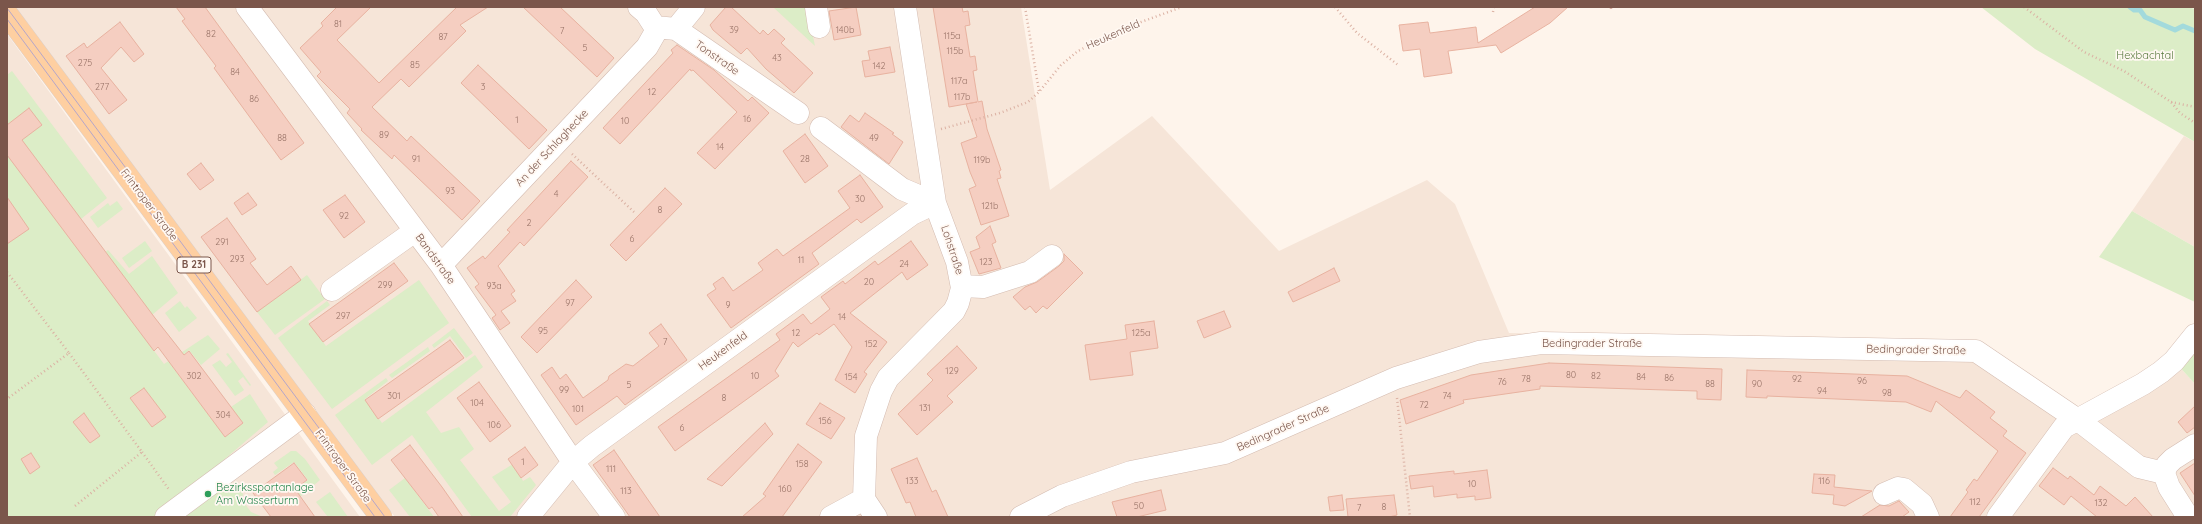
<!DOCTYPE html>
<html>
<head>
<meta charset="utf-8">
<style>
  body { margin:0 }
  #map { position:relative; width:2202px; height:524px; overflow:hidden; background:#fef4eb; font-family:Quicksand,sans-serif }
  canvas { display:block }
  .frame { position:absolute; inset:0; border:8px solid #7b564b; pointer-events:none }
</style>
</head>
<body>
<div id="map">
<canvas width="2202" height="524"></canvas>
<div class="frame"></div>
</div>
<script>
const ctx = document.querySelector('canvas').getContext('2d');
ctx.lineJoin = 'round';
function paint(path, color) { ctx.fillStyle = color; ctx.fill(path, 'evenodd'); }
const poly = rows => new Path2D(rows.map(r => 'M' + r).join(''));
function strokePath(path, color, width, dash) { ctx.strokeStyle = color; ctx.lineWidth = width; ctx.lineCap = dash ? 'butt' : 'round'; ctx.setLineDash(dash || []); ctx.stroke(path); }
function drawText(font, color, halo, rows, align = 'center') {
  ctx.font = font + ' Quicksand,sans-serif'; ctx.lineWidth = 3.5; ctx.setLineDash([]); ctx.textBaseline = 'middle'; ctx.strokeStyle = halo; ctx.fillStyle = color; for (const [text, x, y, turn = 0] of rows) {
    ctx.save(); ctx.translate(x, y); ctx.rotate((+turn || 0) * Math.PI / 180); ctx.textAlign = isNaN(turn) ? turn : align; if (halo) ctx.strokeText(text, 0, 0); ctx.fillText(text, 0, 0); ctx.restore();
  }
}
paint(poly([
  [7,7,1021,7,1050,190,1152,116,1279,251,1427,180,1455,204,1509,333,1979,341,2078,420,2176,363,2195,384,2195,517,395,517,197,270],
  [7,34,360,517,147,517,7,197],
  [2184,136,2195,142,2195,247,2132,211]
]), '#f6e5d8');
paint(poly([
  [773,7,807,7,815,46],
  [1981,7,2188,7,2195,9,2195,142,2035,49],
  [12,71,107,198,81,219,90,263,108,250,129,274,152,256,178,293,152,315,109,257,93,269,164,364,208,335,220,349,201,365,189,350,171,365,225,437,243,423,231,407,250,394,268,422,212,470,229,483,236,484,243,494,242,500,251,512,263,517,7,517,7,75],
  [117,201,123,209,98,228,90,217,108,203,110,206],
  [2132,211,2195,247,2195,302,2099,257],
  [145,241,152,251,129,268,122,258],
  [307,275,325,299,275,335,257,312],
  [419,280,449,323,332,409,278,338,327,301,330,305,308,321,326,346],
  [180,301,185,308,187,306,197,318,179,332,165,313],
  [454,328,473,353,466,358,450,336,434,348,432,345],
  [2195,340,2195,384,2176,363],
  [428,347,430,351,392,378,389,375],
  [228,353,251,385,250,386,243,377,238,381,244,390,235,396,212,365,220,360,226,367,232,362,226,354],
  [475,355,483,367,426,412,441,433,459,427,474,449,460,460,499,511,511,502,492,477,513,464,523,481,530,477,536,485,510,517,472,517,412,435,372,465,335,415,386,378,388,381,365,399,382,423],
  [291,451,296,451,305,459,320,480,293,503,284,497,308,480,294,462,275,475,273,472,278,468,274,463],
  [405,478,434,517,410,517,389,490],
  [330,492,348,517,328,517,316,502]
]), '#dcedc7');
strokePath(poly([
  [2130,7,2134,10,2140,10,2145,17,2175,30,2183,26,2195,31]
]), '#a3dadc', 5);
const building = poly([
  [176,7,205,7,304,143,281,160,214,68,216,66,182,21,185,19,176,7],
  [337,7,371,7,337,40,379,83,457,7,488,7,460,25,466,31,409,87,401,79,372,107,407,141,411,136,480,201,462,220,394,155,392,159,361,130,362,129,347,113,350,109,317,76,321,72,300,48,323,26,321,23,337,7],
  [523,7,560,7,614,58,597,77,523,7],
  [726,7,731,7,760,34,763,30,768,35,774,29,785,39,781,43,813,73,794,93,766,69,747,48,741,54,713,30,710,25,726,7],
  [856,7,861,35,834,40,829,11,856,7],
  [933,7,962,7,963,12,968,11,970,25,965,26,970,57,975,56,977,70,973,71,978,102,982,101,987,129,1001,170,999,171,1001,178,997,179,1009,216,981,225,969,189,976,186,970,172,961,143,977,137,966,104,977,102,949,107,933,7],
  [1535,7,1568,7,1550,23,1501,53,1496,45,1448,51,1452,73,1424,77,1420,49,1403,51,1399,25,1428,22,1430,33,1476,27,1478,43,1535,7],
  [120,22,144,54,134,62,121,47,101,68,127,100,109,114,66,56,84,43,87,48,120,22],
  [677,45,714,70,748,101,752,97,769,113,715,169,697,153,737,112,693,70,691,71,690,69,620,144,603,128,673,53,671,50,677,45],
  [890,47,895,72,865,77,862,61,870,60,868,51,890,47],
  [478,65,547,130,529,149,461,83,478,65],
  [29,108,42,125,22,140,155,318,184,355,189,351,243,423,225,437,158,347,154,351,7,155,7,125,29,108],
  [865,113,894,133,892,134,903,142,889,164,841,127,850,115,859,122,865,113],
  [805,134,828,166,805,183,783,151,805,134],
  [571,161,588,177,524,246,520,242,498,266,515,291,511,294,516,301,501,311,510,323,500,330,492,318,496,315,475,287,479,284,467,268,483,256,485,259,510,232,507,230,571,161],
  [201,163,214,180,200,190,187,174,201,163],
  [860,175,883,207,861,223,857,219,812,253,819,264,731,328,707,295,716,289,713,284,723,277,733,291,763,270,758,263,777,249,783,256,850,208,838,191,860,175],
  [665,188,682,204,626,261,610,245,665,188],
  [248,193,257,205,242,215,234,203,248,193],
  [345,195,365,222,344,238,323,210,345,195],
  [7,197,29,229,7,244,7,197],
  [227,218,256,259,250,263,267,285,291,266,301,280,257,312,201,237,227,218],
  [990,226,996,242,992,244,1001,268,979,274,970,252,980,248,976,237,990,226],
  [911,241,928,265,907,280,902,272,850,313,887,342,864,372,867,374,855,393,835,380,852,347,834,324,819,335,817,333,798,347,793,342,775,371,779,376,675,451,658,427,780,340,776,334,803,314,811,324,830,309,821,297,843,281,845,284,875,261,878,265,911,241],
  [1064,254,1083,273,1047,309,1043,306,1036,313,1030,306,1025,310,1013,297,1025,287,1037,282,1059,266,1064,261,1064,254],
  [394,263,408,281,323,342,309,324,394,263],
  [1334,268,1340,281,1293,302,1288,292,1334,268],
  [576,280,592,297,537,353,521,337,576,280],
  [1224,311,1231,327,1204,338,1197,321,1224,311],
  [1154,321,1158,348,1130,352,1133,375,1090,380,1085,345,1127,339,1125,325,1154,321],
  [661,324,687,360,625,405,617,396,576,425,541,375,552,367,560,379,566,374,583,398,608,380,609,376,626,364,633,366,659,346,649,333,661,324],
  [450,340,464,358,378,419,365,400,450,340],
  [957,346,977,368,947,396,953,402,917,435,898,414,933,380,927,374,957,346],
  [1549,363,1722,369,1721,400,1697,399,1697,391,1540,386,1540,389,1463,400,1464,403,1406,424,1400,400,1471,375,1549,363],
  [1747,370,1907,376,1960,398,1966,390,1995,412,1990,418,2007,431,2003,436,2026,453,1979,517,1950,517,1968,492,1966,490,1974,479,1977,481,1998,451,1936,401,1931,412,1906,402,1767,396,1767,398,1746,397,1747,370],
  [479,382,511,426,490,442,457,398,479,382],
  [144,388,166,417,152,427,130,398,144,388],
  [820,403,845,418,831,439,806,424,820,403],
  [2195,406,2195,427,2187,433,2178,422,2195,406],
  [84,413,100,436,90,443,73,422,84,413],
  [765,423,773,434,722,486,707,479,765,423],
  [798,444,822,462,782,517,742,517,766,496,763,494,798,444],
  [410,445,442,487,463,517,439,517,432,507,429,509,391,460,410,445],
  [525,447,538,465,521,478,508,459,525,447],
  [614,450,644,494,660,517,630,517,593,465,614,450],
  [31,453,40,467,30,474,21,459,31,453],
  [917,458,932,492,936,490,948,517,916,517,910,502,906,503,891,469,917,458],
  [294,463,307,480,295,489,315,517,271,517,253,493,294,463],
  [2195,463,2195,496,2180,473,2195,463],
  [2053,468,2068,479,2070,476,2094,495,2100,486,2126,506,2135,497,2153,517,2097,517,2071,496,2064,505,2039,486,2053,468],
  [1487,470,1491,498,1475,500,1475,496,1457,498,1457,494,1434,497,1433,486,1411,489,1409,476,1454,471,1454,474,1487,470],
  [1814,474,1835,475,1834,487,1872,491,1845,506,1833,504,1834,495,1812,493,1814,474],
  [1161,490,1166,510,1137,517,1117,517,1112,502,1161,490],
  [1342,495,1344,510,1330,511,1328,497,1342,495],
  [1394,495,1397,515,1389,517,1348,517,1346,499,1394,495],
  [1899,501,1909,512,1902,517,1861,517,1880,505,1889,506,1899,501]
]);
paint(building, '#f5cec1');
strokePath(building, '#e8b2a0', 1);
const minor = poly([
  [247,7,441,265,573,462,614,517],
  [816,7,819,27],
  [655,27,676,29,798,113],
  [676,29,694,7],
  [821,128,902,189,935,203],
  [441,265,647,47,655,33,655,27,646,13,639,7],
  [962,286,983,287,1008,279,1030,272,1052,256],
  [332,290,415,231],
  [1884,494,1898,488,1904,489,1922,504,1928,517],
  [864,499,866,436,881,391,888,378,954,311,958,303,962,288,957,262,935,203,905,7],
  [864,499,876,517],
  [166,517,305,414],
  [528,517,573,462,592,446,912,214,935,203],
  [831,517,864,499],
  [1021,517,1062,496,1131,472,1225,453,1396,378,1479,352,1541,343,1976,351,2078,420,2139,467,2164,473],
  [1998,517,2064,427,2143,384,2161,372,2174,361,2195,335],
  [2188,517,2169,487,2164,473,2167,465,2173,459,2195,445]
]);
const major = poly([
  [7,14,381,517]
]);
strokePath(minor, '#d4bcb1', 23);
strokePath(major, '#dad0cd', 23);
strokePath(poly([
  [1025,7,1039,91],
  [1335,7,1357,33,1398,65],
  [2024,7,2084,52,2124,71,2171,102,2180,113,2195,123],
  [1611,9,1611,7],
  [1493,12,1494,7],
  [2171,102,2195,107],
  [941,129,1000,113,1028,102,1039,92,1061,65,1078,51,1122,29,1182,7],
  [572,154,634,212],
  [7,272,69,353,7,399],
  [69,353,142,452,75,506],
  [1397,398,1410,517],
  [142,452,170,491]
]), '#dbb1a3', 2.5, [1, 3]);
strokePath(minor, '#fff', 22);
strokePath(major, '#fecfa1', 22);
strokePath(poly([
  [7,8,385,517],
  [7,19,375,517]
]), '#b5a6ca', 1);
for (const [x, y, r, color] of [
  [208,494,4,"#2e9e5b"]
]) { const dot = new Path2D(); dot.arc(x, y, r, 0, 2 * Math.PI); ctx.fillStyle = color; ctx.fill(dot); strokePath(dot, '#fff8f2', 1.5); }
drawText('9px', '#9a7468', null, [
  ["81",338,24],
  ["39",734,30],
  ["140b",845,30],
  ["7",562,31],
  ["82",211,34],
  ["115a",952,36],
  ["87",443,37],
  ["5",585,48],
  ["115b",955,51],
  ["43",777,58],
  ["275",85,63],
  ["85",415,65],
  ["142",879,66],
  ["84",235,72],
  ["117a",959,81],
  ["277",102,87],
  ["3",483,87],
  ["12",652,92],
  ["117b",962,97],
  ["86",254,99],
  ["16",747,119],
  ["1",517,120],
  ["10",625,121],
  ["89",384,135],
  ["88",282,138],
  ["49",874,138],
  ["14",720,147],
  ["91",416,159],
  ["28",805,159],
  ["119b",982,160],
  ["93",450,191],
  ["4",556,194],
  ["30",860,199],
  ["121b",990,206],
  ["8",660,210],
  ["92",344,216],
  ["2",529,223],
  ["6",632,239],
  ["291",222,242],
  ["293",237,259],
  ["11",801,260],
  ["123",986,262],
  ["24",904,264],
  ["20",869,282],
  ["299",385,285],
  ["93a",494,286],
  ["97",570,303],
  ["9",728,305],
  ["297",343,316],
  ["14",842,317],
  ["95",543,331],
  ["12",796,333],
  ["125a",1141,333],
  ["7",665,342],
  ["152",871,344],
  ["129",952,371],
  ["80",1571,375],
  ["302",194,376],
  ["10",755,376],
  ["82",1596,376],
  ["154",851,377],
  ["84",1641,377],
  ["86",1669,378],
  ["78",1526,379],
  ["92",1797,379],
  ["96",1862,381],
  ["76",1502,382],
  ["88",1710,384],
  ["90",1757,384],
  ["5",629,385],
  ["99",564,390],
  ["94",1822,391],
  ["98",1887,393],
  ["301",394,396],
  ["74",1447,396],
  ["8",724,398],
  ["104",477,403],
  ["72",1424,405],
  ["131",925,408],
  ["101",578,409],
  ["304",223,415],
  ["156",825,421],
  ["106",494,425],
  ["6",682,428],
  ["1",523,462],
  ["158",802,464],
  ["111",611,469],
  ["133",912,481],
  ["116",1824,481],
  ["10",1472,484],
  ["160",785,489],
  ["113",626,491],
  ["112",1975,502],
  ["132",2101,503],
  ["50",1139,506],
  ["8",1384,507],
  ["7",1359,508]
]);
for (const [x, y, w] of [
  [194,265,34]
]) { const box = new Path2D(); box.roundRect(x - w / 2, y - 8, w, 16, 3); ctx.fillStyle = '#fff8f2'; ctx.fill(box); strokePath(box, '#7b564b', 1); }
drawText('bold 10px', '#7b564b', null, [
  ["B 231",194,265]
]);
drawText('11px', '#7b564b', '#fff8f2', [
  ["Heukenfeld",1113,35,-24],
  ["Tonstraße",717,58,35],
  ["An der Schlaghecke",552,148,-47],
  ["Frintroper Straße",149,205,53],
  ["Lohstraße",952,250,72],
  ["Bandstraße",435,259,54],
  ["Bedingrader Straße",1592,344],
  ["Bedingrader Straße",1916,350,1],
  ["Heukenfeld",723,351,-36],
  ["Bedingrader Straße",1283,428,-24],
  ["Frintroper Straße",343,466,54]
]);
drawText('11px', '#597b3f', '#fff8f2', [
  ["Hexbachtal",2145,56]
]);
drawText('11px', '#27864d', '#fff8f2', [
  ["Bezirkssportanlage",216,488],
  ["Am Wasserturm",216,501]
], 'left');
</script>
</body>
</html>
